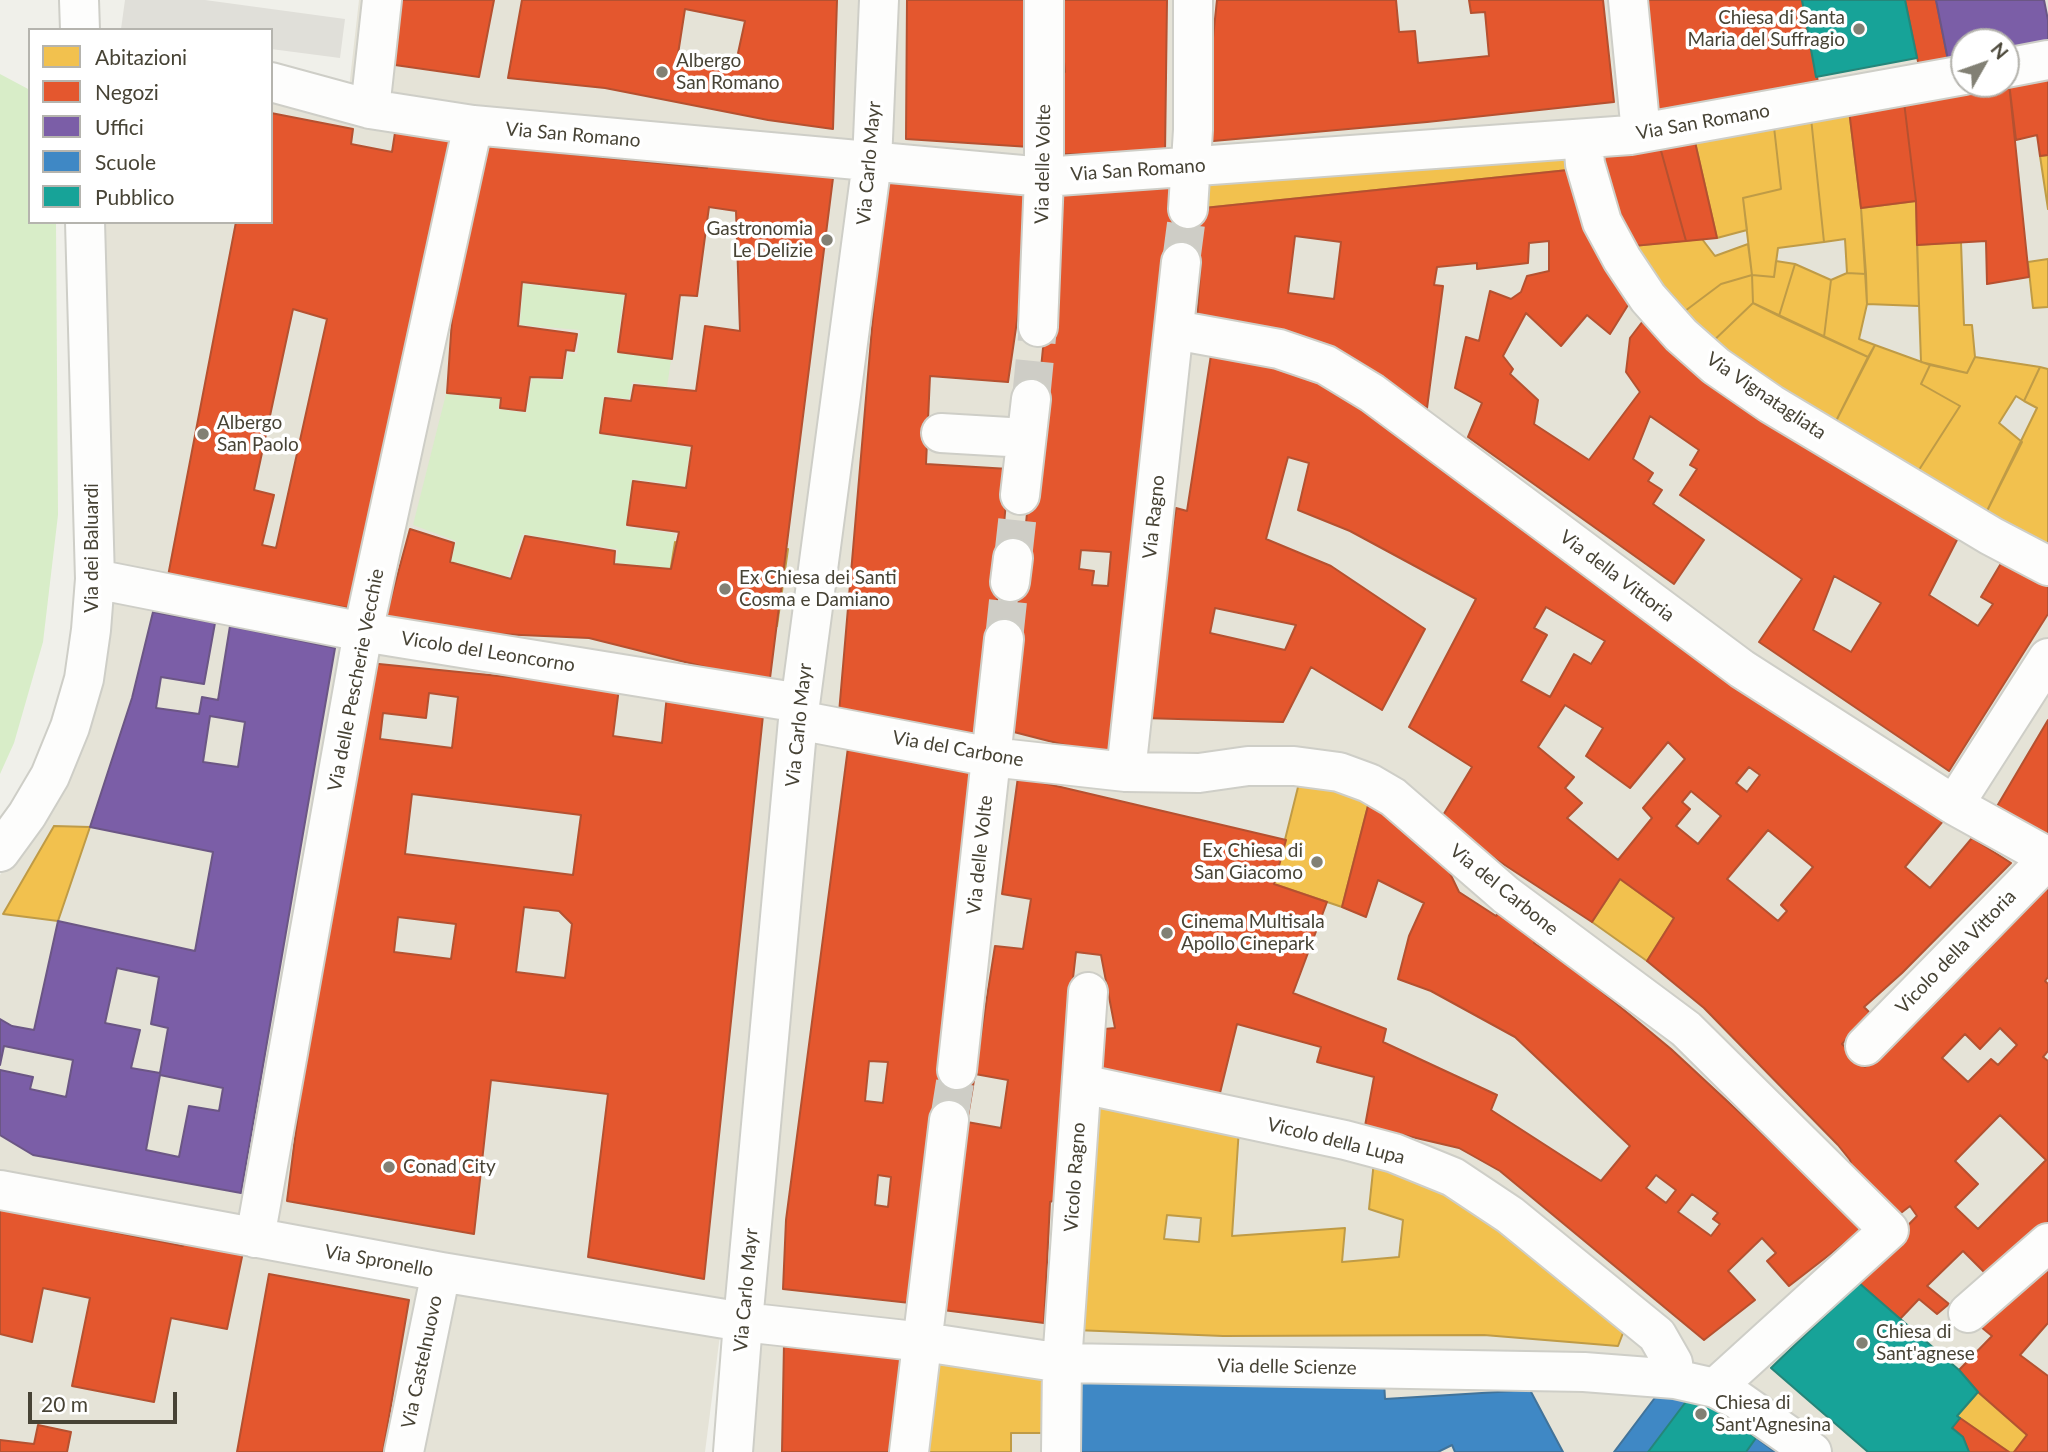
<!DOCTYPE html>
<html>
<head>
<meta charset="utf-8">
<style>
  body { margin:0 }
  #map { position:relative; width:2048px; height:1452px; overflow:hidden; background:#f0f0ea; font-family:Lato,sans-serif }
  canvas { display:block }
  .legend { position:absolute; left:28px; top:28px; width:245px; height:196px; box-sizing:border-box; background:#fff; border:2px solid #b5b4ae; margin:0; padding:9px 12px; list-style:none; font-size:21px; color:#474335 }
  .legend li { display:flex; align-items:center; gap:14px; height:35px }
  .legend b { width:35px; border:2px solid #b5b4ae }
  .north { position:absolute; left:1950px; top:28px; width:70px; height:70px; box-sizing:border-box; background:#fff; border:2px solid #b5b4ae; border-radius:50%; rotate:50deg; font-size:19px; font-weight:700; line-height:28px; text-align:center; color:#474335 }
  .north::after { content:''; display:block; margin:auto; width:24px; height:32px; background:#828074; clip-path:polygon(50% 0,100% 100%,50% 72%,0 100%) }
  .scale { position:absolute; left:28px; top:1392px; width:149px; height:32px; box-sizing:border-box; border:4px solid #474335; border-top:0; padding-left:9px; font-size:21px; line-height:24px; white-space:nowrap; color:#474335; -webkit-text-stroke:5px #fff; paint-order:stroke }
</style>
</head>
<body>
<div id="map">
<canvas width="2048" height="1452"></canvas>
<ul class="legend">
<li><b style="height:19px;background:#f2c14e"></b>Abitazioni</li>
<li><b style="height:19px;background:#e4572e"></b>Negozi</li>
<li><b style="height:19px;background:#7b5ea7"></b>Uffici</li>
<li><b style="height:19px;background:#3f88c5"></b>Scuole</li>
<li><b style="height:19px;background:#17a398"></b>Pubblico</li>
</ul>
<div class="north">N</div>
<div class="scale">20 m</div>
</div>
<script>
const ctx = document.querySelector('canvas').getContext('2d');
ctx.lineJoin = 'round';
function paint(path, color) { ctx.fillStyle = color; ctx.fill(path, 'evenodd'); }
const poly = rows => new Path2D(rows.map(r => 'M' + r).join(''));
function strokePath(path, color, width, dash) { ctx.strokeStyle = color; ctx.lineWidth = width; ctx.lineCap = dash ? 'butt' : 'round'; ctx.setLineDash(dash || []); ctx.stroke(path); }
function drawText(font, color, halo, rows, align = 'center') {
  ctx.font = font + ' Lato,sans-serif'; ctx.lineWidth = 7; ctx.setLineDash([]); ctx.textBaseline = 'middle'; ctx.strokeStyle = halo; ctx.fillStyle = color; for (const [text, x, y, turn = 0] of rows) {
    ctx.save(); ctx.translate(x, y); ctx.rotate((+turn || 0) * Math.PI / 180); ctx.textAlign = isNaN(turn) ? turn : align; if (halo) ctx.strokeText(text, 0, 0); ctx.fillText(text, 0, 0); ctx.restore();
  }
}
paint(poly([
  [359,0,2048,0,2048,1452,745,1452,761,1305,446,1256,23,1182,0,1170,0,875,69,762,94,222,271,222,271,68,349,88],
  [1964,42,2006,42,2006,84,1964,84],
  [0,1205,96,1228,720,1335,705,1452,0,1452]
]), '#e5e3d7');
paint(poly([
  [0,74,30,90,30,222,56,222,58,515,43,642,14,743,0,774],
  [523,284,624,295,616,352,671,360,667,387,632,382,629,399,604,396,599,434,690,448,685,486,633,479,626,527,675,534,673,570,616,563,618,549,523,534,508,576,451,562,456,541,413,525,446,394,500,399,498,409,526,413,532,378,563,381,568,353,577,354,580,330,520,325]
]), '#d8edc8');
paint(poly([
  [125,0,205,0,345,19,340,58,271,49,271,30,121,29]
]), '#e0dfd9');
const homes = poly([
  [1849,110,1861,208,1866,274,1847,273,1845,239,1824,242,1811,118,1849,110],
  [1811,118,1824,242,1778,248,1774,277,1752,275,1743,198,1781,189,1774,127,1811,118],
  [1774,127,1781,189,1743,198,1747,230,1717,238,1695,142,1774,127],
  [1562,147,1568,170,1204,208,1205,173,1562,147],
  [2048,155,2048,209,2040,156,2048,155],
  [1916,201,1919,306,1867,304,1861,208,1916,201],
  [1702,239,1715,256,1748,244,1752,275,1721,284,1681,314,1633,246,1702,239],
  [1961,242,1964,325,1972,325,1975,357,1967,373,1921,362,1917,245,1961,242],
  [2048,259,2048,307,2033,308,2028,262,2048,259],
  [1776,261,1795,264,1779,316,1753,303,1752,275,1774,277,1776,261],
  [1795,264,1831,280,1824,337,1779,316,1795,264],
  [1847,273,1866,274,1867,304,1859,339,1875,345,1868,357,1824,337,1831,280,1847,273],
  [1752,275,1753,303,1707,347,1681,314,1721,284,1752,275],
  [1753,303,1868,357,1833,427,1707,347,1753,303],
  [1875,345,1930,365,1921,384,1960,406,1917,473,1833,427,1875,345],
  [1975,357,2040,367,2024,401,2016,396,1999,423,2022,442,1986,513,1917,473,1960,406,1921,384,1930,365,1967,373,1975,357],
  [2040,367,2048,369,2048,544,1986,513,2037,408,2024,401,2040,367],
  [675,542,788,549,777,626,664,610,675,542],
  [1301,775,1370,798,1342,907,1274,884,1301,775],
  [54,826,90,827,58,921,3,914,54,826],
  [1620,879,1674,918,1647,961,1592,922,1620,879],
  [1093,1102,1239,1128,1232,1236,1345,1228,1342,1262,1399,1257,1403,1220,1369,1209,1374,1161,1472,1200,1628,1320,1618,1346,1484,1335,1223,1336,1075,1330,1093,1102],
  [1167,1215,1201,1218,1199,1242,1164,1239,1167,1215],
  [939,1363,1047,1375,1048,1433,1011,1433,1011,1452,925,1452,939,1363],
  [1978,1392,2027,1435,2014,1452,2009,1452,1957,1416,1978,1392]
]);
paint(homes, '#f2c14e');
strokePath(homes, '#bf9b46', 2);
const shops = poly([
  [395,0,494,0,479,77,381,63,395,0],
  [522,0,837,0,833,129,768,120,605,88,508,78,522,0],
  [685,9,745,21,735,67,678,54,685,9],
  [907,0,1030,0,1030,147,906,139,907,0],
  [1058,0,1167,0,1165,154,1057,154,1056,74,1065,72,1058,0],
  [1217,0,1396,0,1399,32,1415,31,1418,63,1489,56,1485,12,1471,13,1469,0,1603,0,1614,102,1427,122,1202,142,1217,0],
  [1638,0,1802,0,1818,82,1652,120,1638,0],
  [1905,0,1936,0,1949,65,1920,71,1905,0],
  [2048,76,2048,155,2040,156,2037,135,2016,140,2009,83,2048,76],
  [2009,83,2029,277,1987,284,1986,241,1917,245,1916,201,1904,102,2009,83],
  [1904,102,1916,201,1861,208,1849,110,1904,102],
  [271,113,353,129,351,144,392,152,397,120,461,130,354,609,168,576,236,222,271,222,271,113],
  [293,309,327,319,276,548,262,545,274,495,254,490,293,309],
  [1695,142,1717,238,1686,241,1660,147,1695,142],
  [481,145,707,168,708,161,834,170,770,678,717,670,589,638,499,634,386,617,410,529,454,543,450,562,511,579,525,536,615,551,614,564,671,569,679,532,627,525,633,481,686,488,692,446,600,433,605,398,631,401,634,385,696,391,705,326,740,331,736,211,709,207,697,296,680,295,672,359,618,352,626,294,522,282,518,326,577,334,574,351,566,350,562,378,530,377,525,411,500,408,501,398,447,393,454,290,481,145],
  [1660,147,1686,241,1633,246,1595,156,1660,147],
  [1568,170,1633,297,1610,334,1587,315,1561,346,1526,313,1503,356,1513,369,1510,374,1538,400,1534,424,1589,460,1640,392,1626,372,1630,338,1646,317,1960,534,1929,595,1978,626,1993,604,1981,597,2003,560,2048,583,2048,614,1949,771,1759,642,1802,579,1680,495,1697,469,1690,465,1699,450,1650,416,1633,459,1653,473,1648,481,1662,490,1653,504,1704,540,1674,584,1468,437,1482,403,1455,388,1466,337,1479,341,1490,291,1511,299,1521,292,1527,276,1549,271,1549,241,1529,243,1528,263,1477,269,1477,263,1437,267,1434,285,1443,286,1427,408,1291,341,1197,321,1201,261,1169,256,1111,755,1084,750,1006,730,1058,193,1177,184,1204,208,1568,170],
  [1295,236,1341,242,1334,299,1288,293,1295,236],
  [1081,550,1111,552,1108,586,1092,585,1094,571,1079,569,1081,550],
  [1834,576,1881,603,1851,652,1813,630,1834,576],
  [885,176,1037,185,1008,382,930,376,926,464,1009,469,984,745,839,713,885,176],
  [1211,355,1290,370,1355,399,1943,821,1905,867,1930,888,1972,838,2011,863,1902,973,1864,1007,1870,1013,1842,1044,1865,1067,2048,877,2048,977,2045,981,2048,984,2048,1051,2043,1057,2048,1061,2048,1224,1993,1281,1963,1251,1927,1286,1949,1304,1937,1314,1919,1299,1900,1319,1859,1283,1886,1248,1917,1216,1910,1206,1897,1216,1852,1168,1850,1160,1838,1145,1704,1008,1647,961,1674,918,1620,879,1592,922,1439,822,1472,767,1409,727,1476,599,1350,531,1298,510,1309,463,1288,457,1266,539,1331,566,1425,629,1382,710,1311,667,1283,722,1143,718,1176,508,1187,511,1211,355],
  [1546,607,1605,641,1591,664,1574,654,1550,697,1521,681,1547,635,1534,628,1546,607],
  [1215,608,1296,625,1285,650,1210,633,1215,608],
  [1565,705,1603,728,1586,756,1630,788,1668,742,1685,759,1643,808,1652,818,1618,860,1567,818,1582,803,1565,788,1574,777,1538,747,1565,705],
  [1749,767,1760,775,1747,792,1736,783,1749,767],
  [1691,791,1721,816,1698,844,1676,826,1690,809,1682,802,1691,791],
  [1768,830,1813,867,1781,905,1787,911,1778,921,1727,879,1768,830],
  [2000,1028,2017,1045,1998,1065,1991,1059,1968,1082,1942,1058,1965,1034,1980,1049,2000,1028],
  [2000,1115,2046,1160,1978,1229,1955,1207,1978,1184,1955,1161,2000,1115],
  [369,663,619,688,613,736,662,743,667,695,764,706,704,1279,588,1257,608,1094,491,1080,474,1234,287,1201,309,1028,369,663],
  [429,693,458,697,452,748,380,739,383,713,426,718,429,693],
  [412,794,581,815,573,875,405,854,412,794],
  [524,907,559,911,572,924,565,978,516,972,524,907],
  [398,917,456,924,451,959,394,952,398,917],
  [2048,720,2048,842,1996,808,2048,720],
  [849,740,975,767,938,1066,975,1074,967,1122,910,1303,783,1289,786,1220,849,740],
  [869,1061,888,1062,883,1103,865,1101,869,1061],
  [878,1175,891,1177,888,1207,875,1205,878,1175],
  [1018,777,1286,840,1274,884,1327,902,1293,993,1386,1029,1383,1042,1497,1095,1491,1110,1601,1181,1630,1146,1515,1037,1431,991,1398,979,1409,936,1424,903,1378,880,1366,917,1342,907,1370,798,1445,863,1459,892,1496,916,1501,910,1538,936,1534,943,1577,971,1671,1049,1864,1228,1789,1286,1767,1261,1776,1253,1762,1238,1728,1271,1755,1300,1704,1340,1500,1171,1459,1148,1365,1126,1374,1077,1317,1062,1321,1047,1237,1024,1219,1097,1091,1074,1094,1030,1115,1028,1101,955,1076,952,1062,1074,1066,1087,1057,1199,1050,1202,1044,1323,943,1310,967,1122,1001,1128,1008,1080,975,1074,995,946,1023,949,1031,899,1002,894,1018,777],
  [1656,1175,1676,1190,1666,1203,1646,1188,1656,1175],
  [1692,1194,1718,1213,1713,1219,1720,1224,1711,1236,1678,1212,1692,1194],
  [0,1208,52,1220,54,1209,107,1220,104,1230,183,1246,185,1240,243,1252,227,1329,171,1318,154,1402,72,1386,90,1298,43,1288,32,1342,0,1334,0,1208],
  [2048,1254,2048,1323,2020,1355,2048,1376,2048,1452,2014,1452,2027,1435,1978,1392,1959,1370,1992,1336,1975,1322,2048,1254],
  [269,1274,409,1300,383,1452,237,1452,269,1274],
  [784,1343,907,1351,893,1452,782,1452,784,1343],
  [1960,1418,2009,1452,1969,1452,1963,1437,1952,1428,1960,1418],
  [38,1425,71,1432,67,1452,0,1452,0,1440,34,1444,38,1425]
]);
paint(shops, '#e4572e');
strokePath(shops, '#b55130', 2);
const offices = poly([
  [1936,0,2044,0,2048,20,2048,46,2006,54,2006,42,1964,42,1964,62,1949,65,1936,0],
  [153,612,215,623,204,684,161,677,156,708,199,714,202,697,218,700,230,626,335,648,241,1193,33,1155,0,1135,0,1070,33,1077,30,1089,66,1097,73,1060,4,1046,0,1065,0,1019,12,1026,34,1030,58,921,195,951,213,852,90,827,132,698,153,612],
  [210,716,245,722,238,767,203,762,210,716],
  [117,968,159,977,151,1024,168,1028,160,1073,131,1068,140,1030,105,1023,117,968],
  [160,1075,223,1088,219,1111,189,1106,179,1157,146,1150,160,1075]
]);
paint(offices, '#7b5ea7');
strokePath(offices, '#6b5685', 2);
const schools = poly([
  [1074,1377,1384,1381,1385,1399,1530,1390,1563,1452,1455,1452,1452,1445,1438,1452,1074,1452,1074,1377],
  [1660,1391,1694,1391,1775,1452,1614,1452,1660,1391]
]);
paint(schools, '#3f88c5');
strokePath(schools, '#41739a', 2);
const public = poly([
  [1802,0,1905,0,1917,58,1816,77,1802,0],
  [1859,1283,1959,1370,1978,1392,1957,1416,1960,1418,1952,1428,1963,1437,1969,1452,1868,1452,1771,1368,1859,1283],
  [1694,1391,1756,1438,1746,1452,1648,1452,1694,1391]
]);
paint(public, '#17a398');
strokePath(public, '#25867a', 2);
strokePath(poly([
  [1181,262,1188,209],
  [1031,399,1038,327],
  [1013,558,1020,495],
  [1004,639,1010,582],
  [949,1120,957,1070]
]), '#cecdc6', 38, [38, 19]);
const street = poly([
  [79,0,80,30],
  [1628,0,1641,133],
  [2006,68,2048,60],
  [271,82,370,109,473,125,1044,177,1630,135,1964,75],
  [370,109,382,0],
  [1583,139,1585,164,1602,222,1622,259,1648,298,1681,335,1716,366,1771,404,1991,536,2048,566],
  [1188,209,1193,130,1193,0],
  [1038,327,1044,177,1044,0],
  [1175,330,1279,349,1326,365,1372,393,1742,669,1954,805,2048,857],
  [941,433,1026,438],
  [1020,495,1031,399],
  [95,579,363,632,800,703],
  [1010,582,1013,558],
  [798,720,991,757,1126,772,1199,773,1248,766,1294,766,1339,772,1369,783,1393,797,1506,895,1686,1029,1889,1230,1715,1388],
  [1126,772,1181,262],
  [1954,805,2048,658],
  [0,852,27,815,50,776,70,727,84,679,91,630,95,579,85,222],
  [1865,1046,2048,859],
  [957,1070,1004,639],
  [1082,1084,1345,1140,1394,1153,1453,1177,1510,1215,1657,1335,1673,1363,1675,1379],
  [0,1190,441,1272,743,1322,924,1342,1062,1363,1584,1372,1675,1379,1715,1388,1738,1400,1812,1452],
  [255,1238,363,632,473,125],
  [1968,1313,2048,1243],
  [404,1452,441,1272],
  [733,1452,743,1322,798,720,872,162,879,0],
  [909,1452,949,1120],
  [1061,1452,1062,1363,1088,992]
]);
strokePath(street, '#cecec7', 42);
strokePath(street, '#fdfdfc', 38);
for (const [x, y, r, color] of [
  [1859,29,7,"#828074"],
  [662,72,7,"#828074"],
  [827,240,7,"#828074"],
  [203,434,7,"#828074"],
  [725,589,7,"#828074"],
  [1317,862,7,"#828074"],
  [1167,933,7,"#828074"],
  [389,1167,7,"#828074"],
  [1862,1343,7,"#828074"],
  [1701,1414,7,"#828074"]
]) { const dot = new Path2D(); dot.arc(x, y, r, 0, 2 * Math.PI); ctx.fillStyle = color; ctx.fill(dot); strokePath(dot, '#fff', 2.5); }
drawText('19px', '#474335', '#fff', [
  ["Chiesa di Santa",1845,18,"right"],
  ["Maria del Suffragio",1845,40,"right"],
  ["Albergo",676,61],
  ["San Romano",676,83],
  ["Gastronomia",813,229,"right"],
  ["Le Delizie",813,251,"right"],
  ["Albergo",217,423],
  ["San Paolo",217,445],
  ["Ex Chiesa dei Santi",739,578],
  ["Cosma e Damiano",739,600],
  ["Ex Chiesa di",1303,851,"right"],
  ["San Giacomo",1303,873,"right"],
  ["Cinema Multisala",1181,922],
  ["Apollo Cinepark",1181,944],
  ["Conad City",403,1167],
  ["Chiesa di",1876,1332],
  ["Sant'agnese",1876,1354],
  ["Chiesa di",1715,1403],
  ["Sant'Agnesina",1715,1425]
], 'left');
drawText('19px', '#474335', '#fff', [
  ["Via San Romano",1703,122,-10],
  ["Via San Romano",573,135,5],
  ["Via Carlo Mayr",869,163,-85],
  ["Via delle Volte",1043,164,-89],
  ["Via San Romano",1138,170,-4],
  ["Via Vignatagliata",1766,396,34],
  ["Via Ragno",1154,517,-84],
  ["Via dei Baluardi",92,548,-90],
  ["Via della Vittoria",1617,576,37],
  ["Vicolo del Leoncorno",488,652,9],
  ["Via delle Pescherie Vecchie",356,680,-79],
  ["Via Carlo Mayr",799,725,-84],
  ["Via del Carbone",958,749,10],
  ["Via delle Volte",980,855,-84],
  ["Via del Carbone",1504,890,39],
  ["Vicolo della Vittoria",1956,952,-46],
  ["Vicolo della Lupa",1336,1141,14],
  ["Vicolo Ragno",1075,1177,-86],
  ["Via Spronello",379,1261,10],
  ["Via Carlo Mayr",746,1290,-85],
  ["Via Castelnuovo",422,1362,-78],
  ["Via delle Scienze",1287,1367,1]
]);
</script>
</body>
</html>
